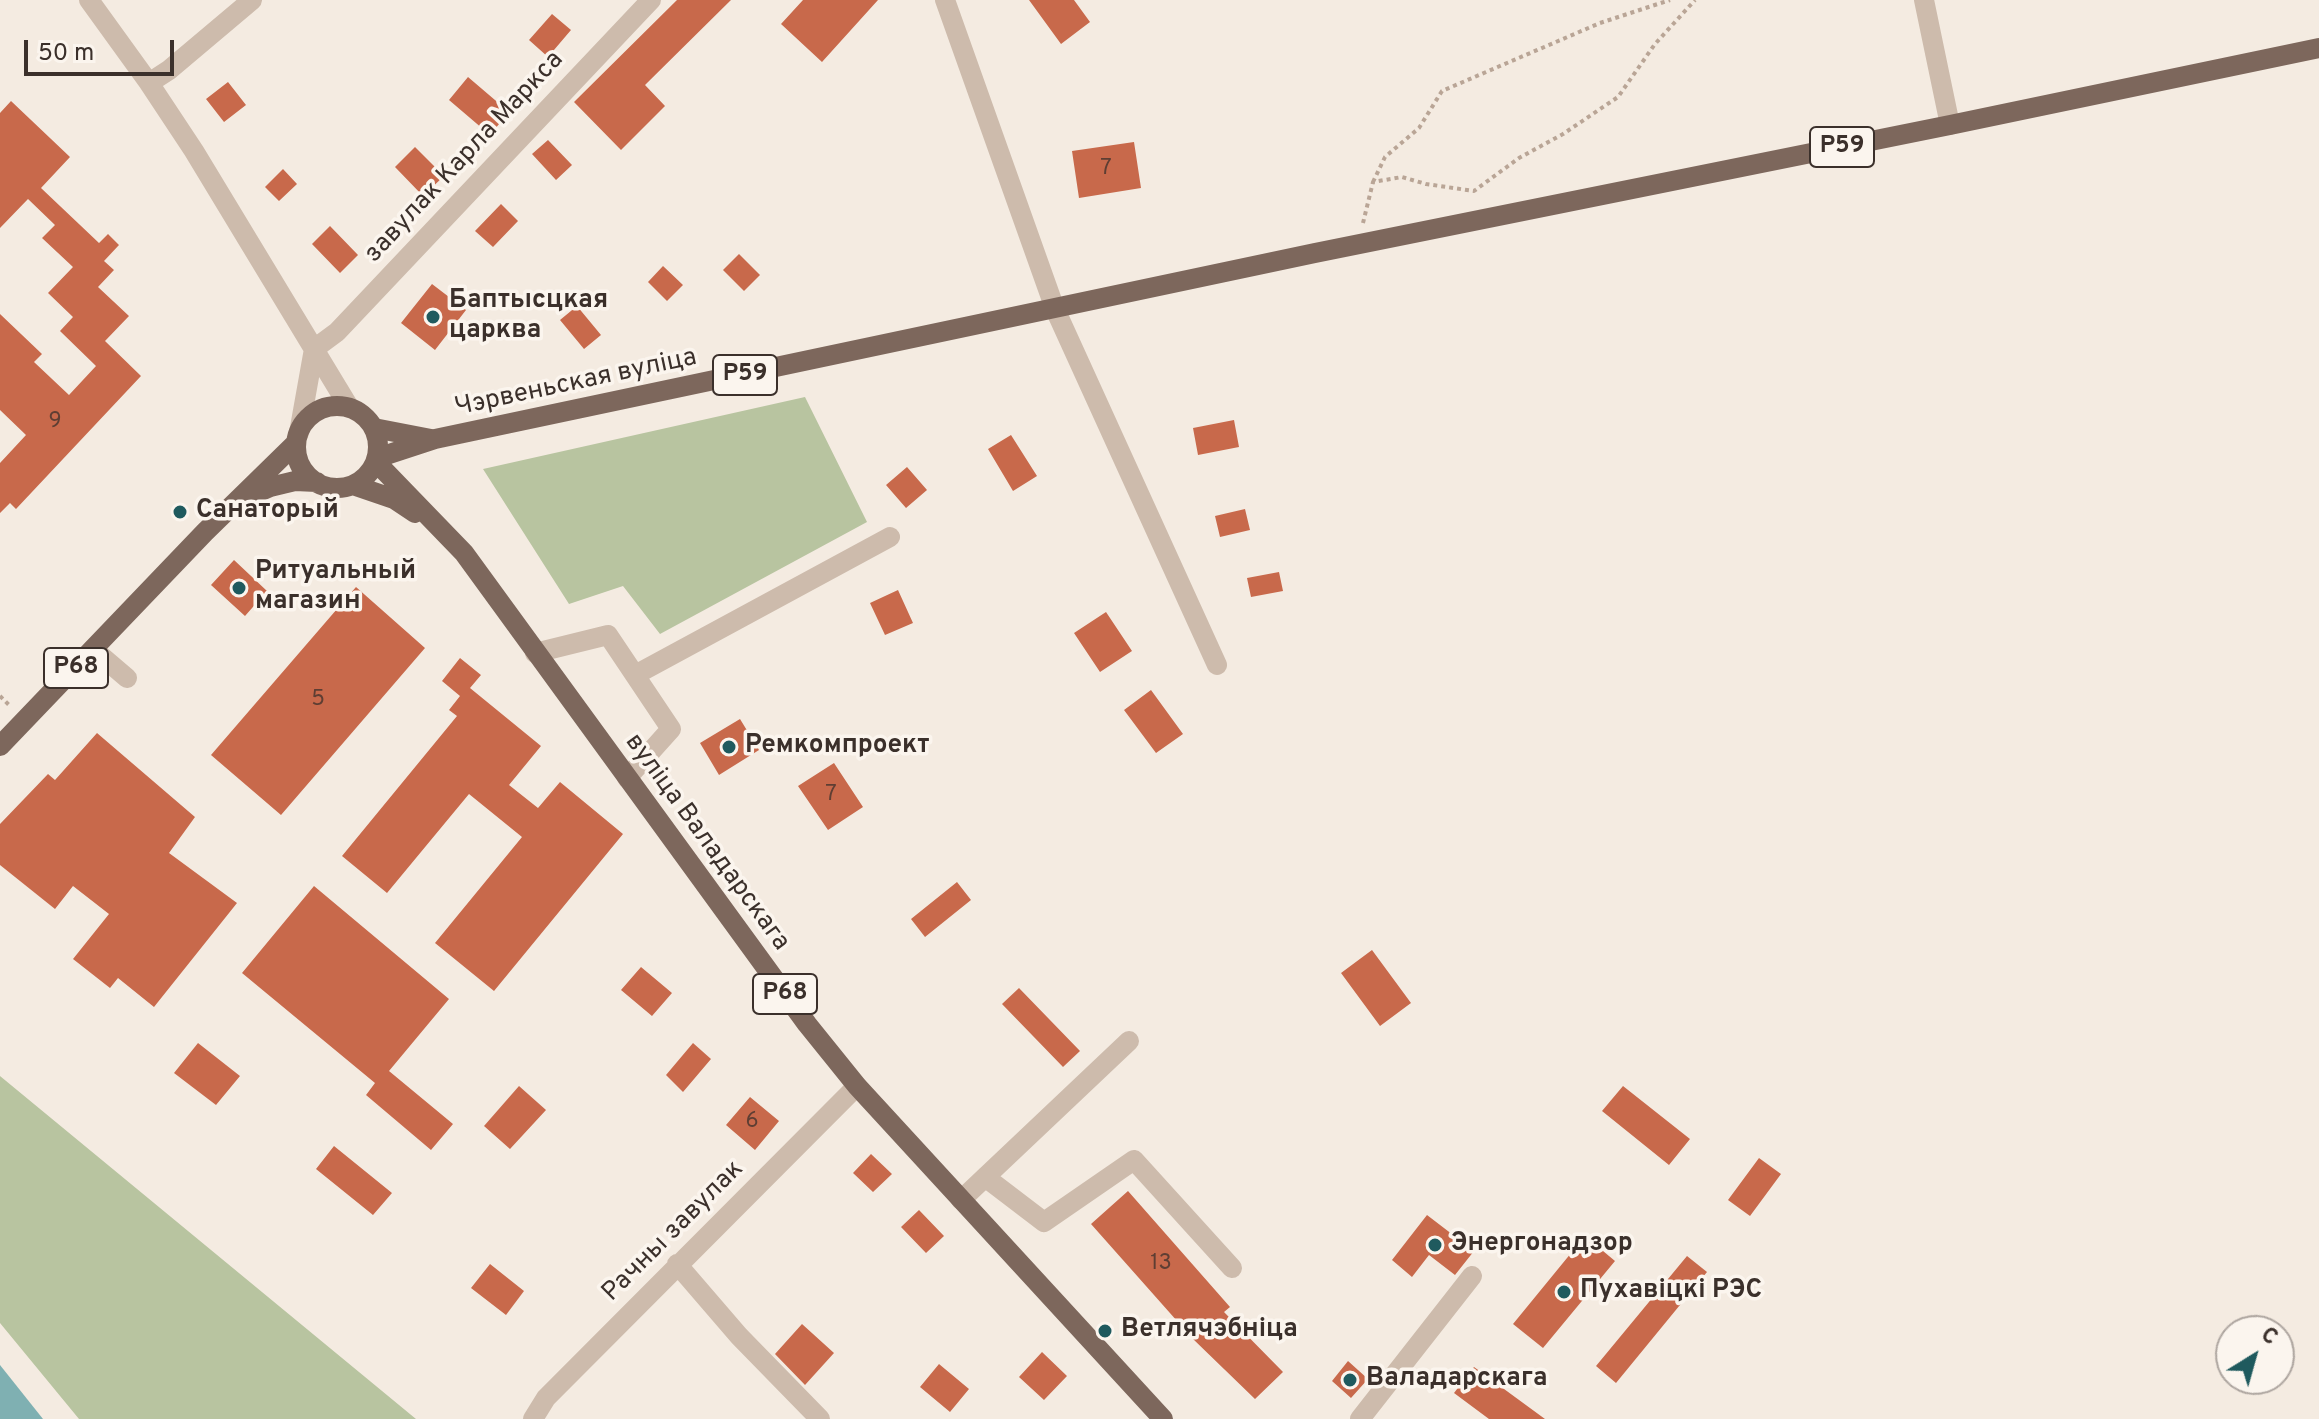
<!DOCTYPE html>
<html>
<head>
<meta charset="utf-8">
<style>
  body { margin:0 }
  #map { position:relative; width:2319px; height:1419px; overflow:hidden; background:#f4ebe1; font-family:Overpass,sans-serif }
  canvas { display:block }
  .north { position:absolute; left:2215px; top:1315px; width:80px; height:80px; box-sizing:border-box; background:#fbf5ee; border:2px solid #aea6a0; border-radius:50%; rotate:37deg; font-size:22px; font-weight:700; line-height:32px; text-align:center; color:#3b302b }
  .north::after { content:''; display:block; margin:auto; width:28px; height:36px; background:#1f5a5e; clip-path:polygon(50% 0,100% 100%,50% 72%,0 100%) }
  .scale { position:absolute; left:24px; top:40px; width:150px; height:36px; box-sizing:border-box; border:4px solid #3b302b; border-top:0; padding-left:10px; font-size:24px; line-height:28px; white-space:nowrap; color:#3b302b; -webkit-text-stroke:6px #fbf5ee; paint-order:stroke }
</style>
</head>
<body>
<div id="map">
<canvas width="2319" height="1419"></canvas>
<div class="north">С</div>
<div class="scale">50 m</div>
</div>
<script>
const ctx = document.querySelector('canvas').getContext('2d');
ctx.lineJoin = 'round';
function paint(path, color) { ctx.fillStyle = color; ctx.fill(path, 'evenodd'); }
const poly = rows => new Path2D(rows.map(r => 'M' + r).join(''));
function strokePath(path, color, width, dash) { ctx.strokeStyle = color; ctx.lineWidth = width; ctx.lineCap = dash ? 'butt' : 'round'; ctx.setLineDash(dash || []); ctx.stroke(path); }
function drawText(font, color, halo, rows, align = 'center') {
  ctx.font = font + ' Overpass,sans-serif'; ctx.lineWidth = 7; ctx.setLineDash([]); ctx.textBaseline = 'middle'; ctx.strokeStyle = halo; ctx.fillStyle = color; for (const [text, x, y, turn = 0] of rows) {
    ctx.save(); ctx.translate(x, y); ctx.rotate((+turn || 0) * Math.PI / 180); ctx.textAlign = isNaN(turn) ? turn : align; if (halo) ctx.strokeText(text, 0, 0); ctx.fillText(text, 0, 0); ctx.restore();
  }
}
paint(poly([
  [805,397,867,522,660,634,623,586,569,604,483,469],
  [0,1076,416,1419,79,1419,0,1323]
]), '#b8c4a0');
paint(poly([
  [0,1365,43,1419,0,1419]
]), '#7fb0b2');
paint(poly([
  [677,0,731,0,645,85,665,106,621,150,574,102],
  [803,0,878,0,822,62,781,24],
  [1029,0,1074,0,1090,22,1061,44],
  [552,14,571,30,548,57,529,40],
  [468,77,509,112,490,135,449,100],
  [228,82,246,105,224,122,206,99],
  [11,101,70,157,41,188,99,243,108,234,119,245,104,261,114,270,98,287,129,316,105,341,141,376,16,509,10,503,0,513,0,463,26,435,0,410,0,314,42,354,34,362,69,395,96,366,60,331,73,317,48,293,73,267,42,238,55,225,28,199,0,228,0,113],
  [548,140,572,165,556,180,532,154],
  [1134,142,1141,188,1079,198,1072,151],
  [415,147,444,176,423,196,395,167],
  [283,169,297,184,279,201,265,187],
  [501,204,518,221,493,247,475,231],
  [330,226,358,255,340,273,312,244],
  [739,254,760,275,744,291,723,270],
  [663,266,683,285,667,301,648,282],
  [432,284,466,310,435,350,401,323],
  [577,306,601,335,584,349,560,320],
  [1234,420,1239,447,1198,455,1193,428],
  [1011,435,1037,476,1013,491,988,449],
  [907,467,927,490,906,508,886,485],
  [1245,509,1250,530,1220,537,1215,516],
  [234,560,267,591,245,616,211,585],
  [1279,572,1283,591,1251,597,1247,578],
  [356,587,425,648,281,815,211,755],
  [898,590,913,623,885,635,870,603],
  [1106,612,1132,651,1100,672,1074,633],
  [460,658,481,675,470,688,541,746,509,785,538,808,560,782,623,834,494,991,435,943,522,837,469,794,387,893,342,856,457,716,449,710,460,696,442,681],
  [1151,690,1183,734,1156,753,1124,710],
  [740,719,759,750,719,775,700,743],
  [97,733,195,817,169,853,237,903,154,1007,118,978,110,988,73,959,109,914,73,886,55,909,0,865,0,824,48,774,55,780],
  [834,763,863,807,828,830,798,786],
  [957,882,971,900,925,937,911,919],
  [314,886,449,999,389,1071,453,1124,431,1150,366,1095,375,1083,242,973],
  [1372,950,1411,1003,1380,1026,1341,973],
  [641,967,672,993,652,1016,621,990],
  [1019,988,1080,1051,1063,1067,1002,1004],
  [198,1043,240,1076,216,1105,174,1073],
  [693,1043,711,1059,683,1092,666,1075],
  [519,1086,546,1110,510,1149,484,1126],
  [1623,1086,1690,1139,1669,1165,1602,1111],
  [750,1097,779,1121,755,1150,726,1125],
  [334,1146,392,1193,373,1215,316,1169],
  [871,1154,892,1174,873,1192,853,1173],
  [1759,1158,1781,1174,1750,1216,1728,1200],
  [1128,1191,1230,1307,1224,1312,1283,1372,1255,1399,1193,1339,1091,1224],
  [919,1210,944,1236,926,1253,901,1227],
  [1427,1215,1474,1251,1455,1275,1429,1255,1412,1277,1392,1260],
  [1585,1236,1615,1261,1543,1348,1513,1324],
  [1687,1256,1707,1272,1616,1383,1596,1366],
  [490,1264,524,1291,506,1315,471,1288],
  [802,1324,834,1353,805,1385,775,1354],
  [1042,1352,1067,1376,1044,1400,1019,1377],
  [1348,1361,1368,1379,1351,1398,1332,1381],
  [939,1364,969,1389,950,1412,920,1387],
  [1474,1367,1545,1419,1489,1419,1454,1393]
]), '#c8694b');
strokePath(poly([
  [1373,182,1385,157,1419,128,1442,91,1600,23,1670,0],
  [1363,223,1373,182,1402,177,1426,184,1474,191,1519,158,1563,134,1618,97,1655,44,1695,0],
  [0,696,11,707]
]), '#b9a596', 4, [4, 4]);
strokePath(poly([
  [89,0,149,83,194,151,349,407],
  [945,0,1055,309,1217,665],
  [1924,0,1950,125],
  [149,83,169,70,252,0],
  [314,349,337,332,651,0],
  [299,433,314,349],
  [93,649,127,678],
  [535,653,608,635,671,729,627,778],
  [635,675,890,537],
  [985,1177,1044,1222,1134,1160,1232,1268],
  [961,1200,1129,1041],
  [677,1264,739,1336,820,1419],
  [533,1419,546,1398,857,1086],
  [1360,1419,1472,1276]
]), '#cdbbac', 20);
strokePath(poly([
  '296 447a41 41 0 1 1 82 0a41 41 0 1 1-82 0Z',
  [374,428,431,439],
  [377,458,435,439,1315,253,1950,125,2319,48],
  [376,462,464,553,807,1024,857,1086,1163,1419],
  [353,485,394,499,415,513],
  [247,497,270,487,295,481,317,482],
  [0,746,205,532,296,443]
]), '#7d675c', 20);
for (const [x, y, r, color] of [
  [433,317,8,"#1f5a5e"],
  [180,512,8,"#1f5a5e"],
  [239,588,8,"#1f5a5e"],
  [729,747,8,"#1f5a5e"],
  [1435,1245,8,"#1f5a5e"],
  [1564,1292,8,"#1f5a5e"],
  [1105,1331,8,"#1f5a5e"],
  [1350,1380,8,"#1f5a5e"]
]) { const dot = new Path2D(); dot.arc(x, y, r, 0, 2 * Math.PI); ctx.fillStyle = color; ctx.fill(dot); strokePath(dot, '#fbf5ee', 3); }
drawText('22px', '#5e3e33', null, [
  ["7",1106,170],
  ["9",55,423],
  ["5",318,701],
  ["7",831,796],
  ["6",752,1123],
  ["13",1161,1265]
]);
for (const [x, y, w] of [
  [1842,147,64],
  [745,375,64],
  [76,668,64],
  [785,994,64]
]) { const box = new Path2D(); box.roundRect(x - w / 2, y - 20, w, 40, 6); ctx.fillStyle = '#fbf5ee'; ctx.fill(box); strokePath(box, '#3b302b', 2); }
drawText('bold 24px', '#3b302b', null, [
  ["Р59",1842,147],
  ["Р59",745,375],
  ["Р68",76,668],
  ["Р68",785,994]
]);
drawText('26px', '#3b302b', '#fbf5ee', [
  ["завулак Карла Маркса",465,158,-47],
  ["Чэрвеньская вуліца",576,384,-12],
  ["вуліца Валадарскага",706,843,54],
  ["Рачны завулак",674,1232,-45]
]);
drawText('bold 26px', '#3b302b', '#fbf5ee', [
  ["Баптысцкая",449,302],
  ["царква",449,332],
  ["Санаторый",196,512],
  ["Ритуальный",255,573],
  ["магазин",255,603],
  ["Ремкомпроект",745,747],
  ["Энергонадзор",1451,1245],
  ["Пухавіцкі РЭС",1580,1292],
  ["Ветлячэбніца",1121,1331],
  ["Валадарскага",1366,1380]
], 'left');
</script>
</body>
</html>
